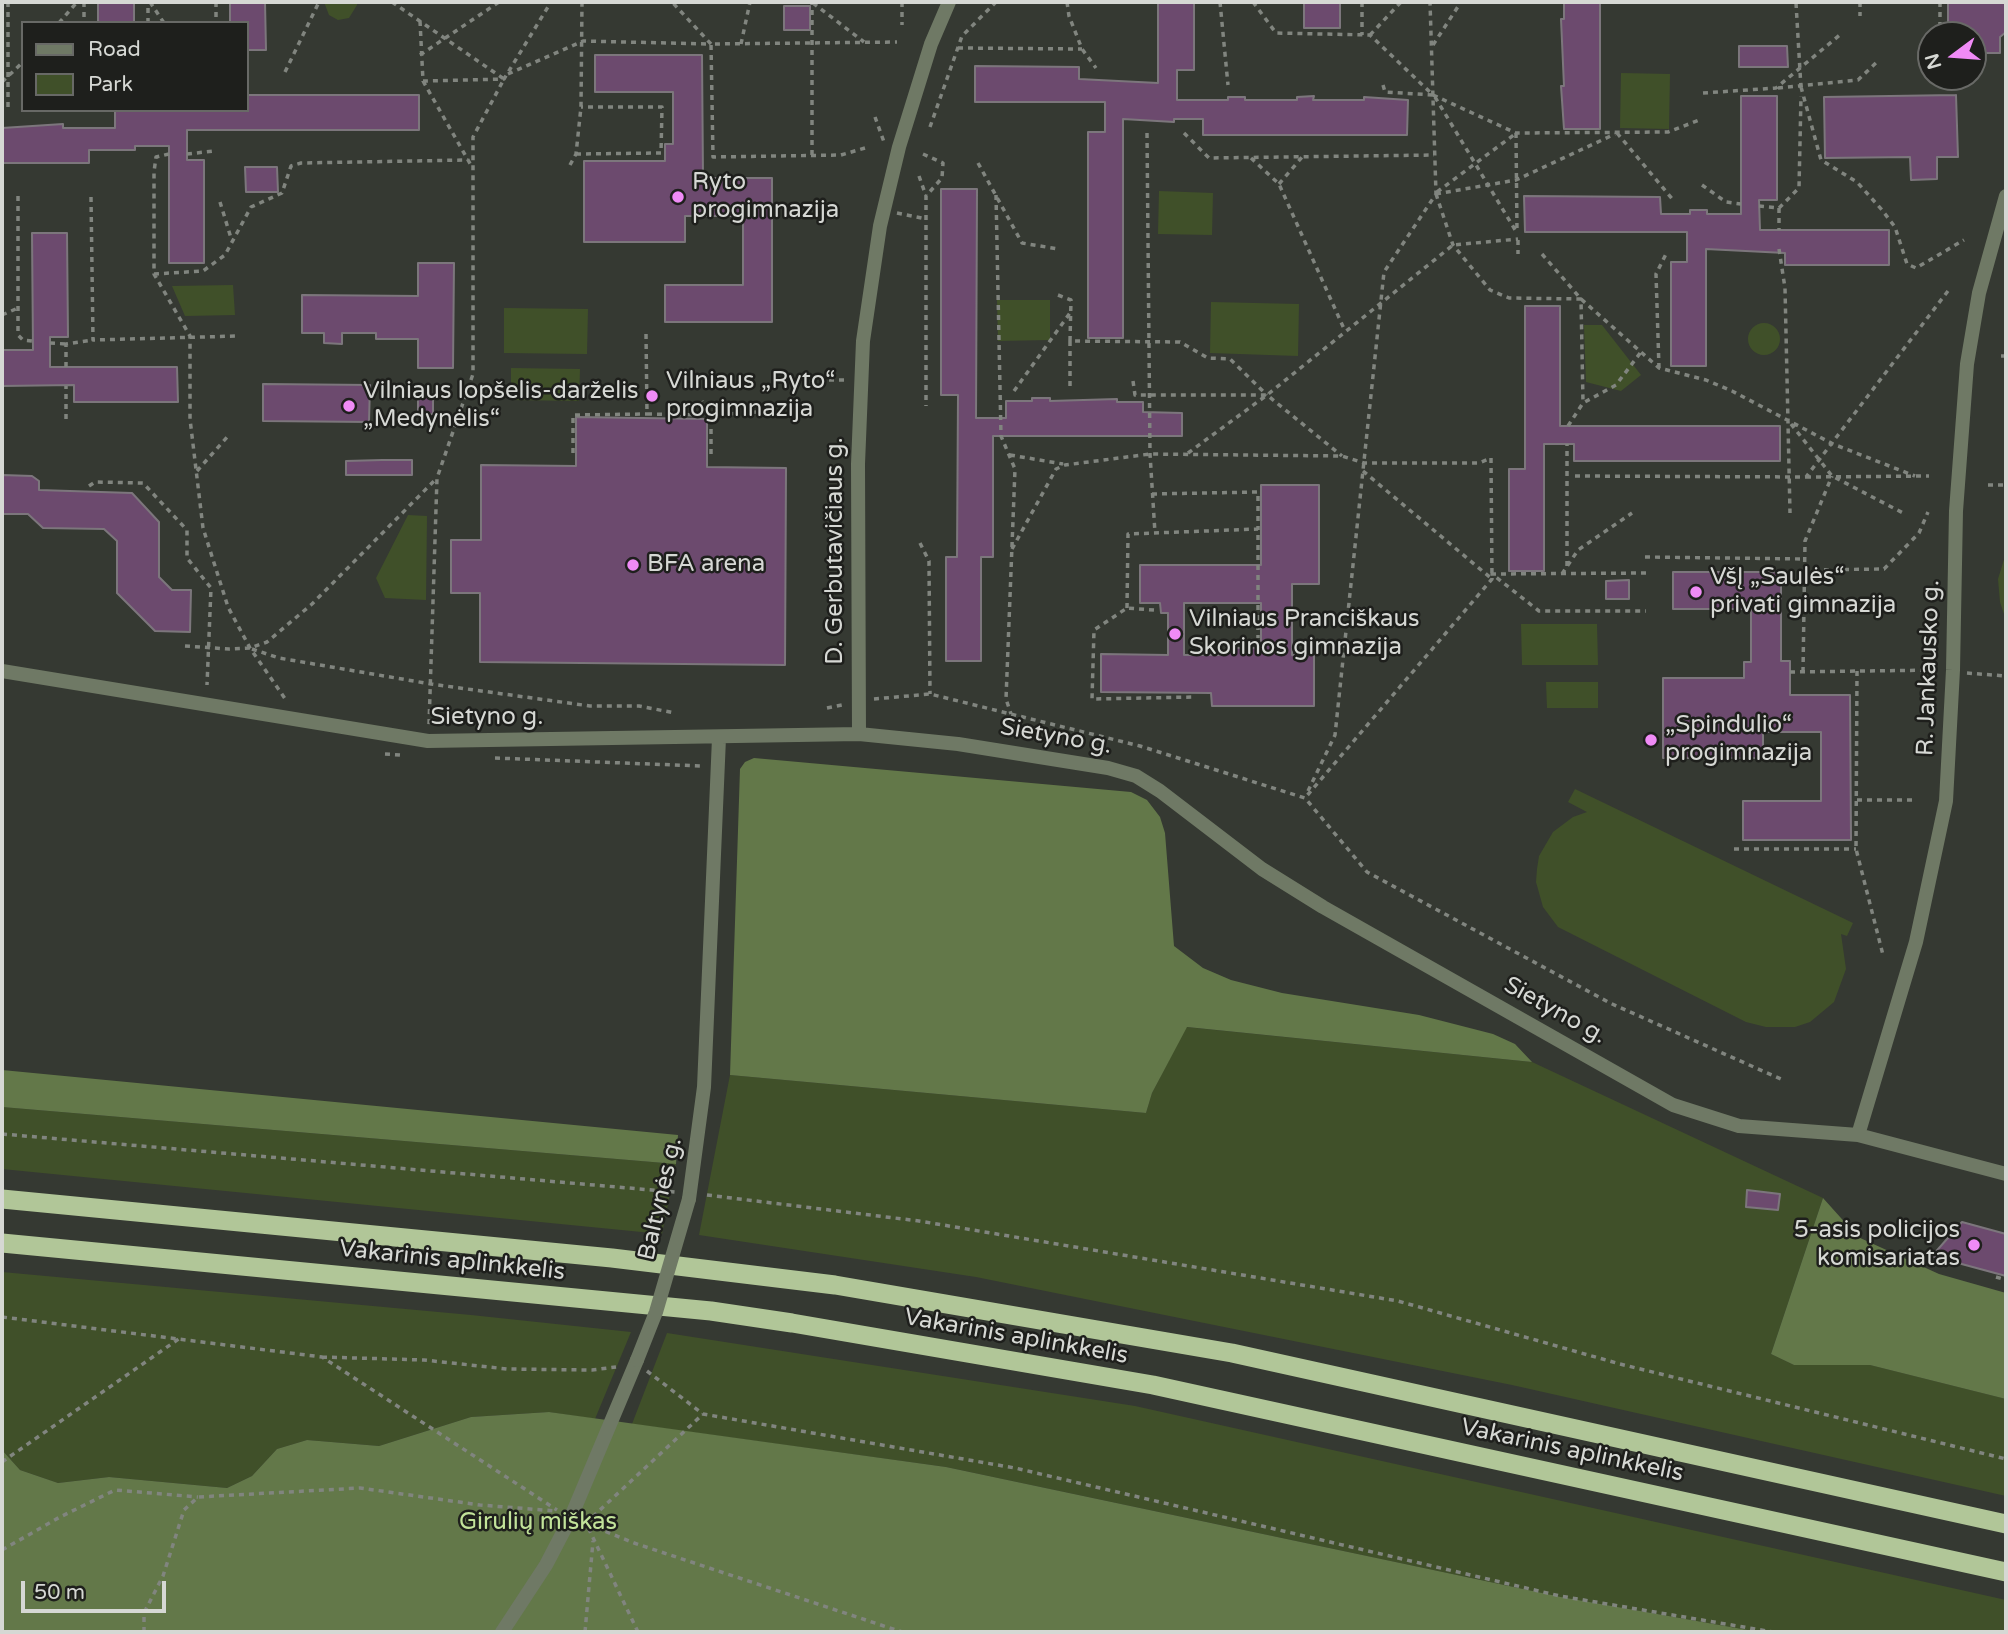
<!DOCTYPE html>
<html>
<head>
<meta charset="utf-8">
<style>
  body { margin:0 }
  #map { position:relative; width:2008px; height:1634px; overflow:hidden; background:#353932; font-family:"Varela Round",sans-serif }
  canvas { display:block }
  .frame { position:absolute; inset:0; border:4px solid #d6d8d4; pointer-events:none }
  .legend { position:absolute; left:21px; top:21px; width:228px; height:91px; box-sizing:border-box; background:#1e1f1c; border:2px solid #686966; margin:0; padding:9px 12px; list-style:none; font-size:21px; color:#d6d8d4 }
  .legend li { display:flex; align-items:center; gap:14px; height:35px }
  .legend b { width:35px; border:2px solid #686966 }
  .north { position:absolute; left:1917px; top:21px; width:70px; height:70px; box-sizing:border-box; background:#1e1f1c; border:2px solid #686966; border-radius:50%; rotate:254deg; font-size:19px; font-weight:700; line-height:28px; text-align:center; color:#d6d8d4 }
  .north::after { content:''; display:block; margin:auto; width:24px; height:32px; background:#f08bf6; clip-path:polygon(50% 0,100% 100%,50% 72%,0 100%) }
  .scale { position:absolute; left:21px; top:1581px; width:145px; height:32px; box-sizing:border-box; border:4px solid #d6d8d4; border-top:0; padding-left:9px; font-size:21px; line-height:24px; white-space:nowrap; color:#d6d8d4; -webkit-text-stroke:5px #1e1f1c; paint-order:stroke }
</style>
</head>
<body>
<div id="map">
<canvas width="2008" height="1634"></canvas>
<div class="frame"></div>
<ul class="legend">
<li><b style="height:9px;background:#6f7965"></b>Road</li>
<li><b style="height:19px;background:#405029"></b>Park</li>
</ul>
<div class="north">N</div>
<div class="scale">50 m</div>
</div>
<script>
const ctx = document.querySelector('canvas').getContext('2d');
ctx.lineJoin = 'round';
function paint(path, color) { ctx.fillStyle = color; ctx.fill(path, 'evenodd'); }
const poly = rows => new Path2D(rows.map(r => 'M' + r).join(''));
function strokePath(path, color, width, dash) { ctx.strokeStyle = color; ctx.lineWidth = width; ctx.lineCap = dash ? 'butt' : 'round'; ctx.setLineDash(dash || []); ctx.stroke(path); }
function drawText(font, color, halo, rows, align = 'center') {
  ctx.font = font + ' "Varela Round",sans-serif'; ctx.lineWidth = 5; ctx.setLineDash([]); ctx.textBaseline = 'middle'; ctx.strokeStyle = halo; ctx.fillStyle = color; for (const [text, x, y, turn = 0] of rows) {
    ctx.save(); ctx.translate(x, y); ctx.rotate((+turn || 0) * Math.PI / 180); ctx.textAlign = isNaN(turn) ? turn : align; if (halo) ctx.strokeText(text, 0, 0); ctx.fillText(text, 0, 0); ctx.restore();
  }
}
paint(poly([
  [324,2,357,2,357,5,349,18,338,20,329,15],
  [1621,73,1670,74,1669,129,1620,128],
  [1159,191,1213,193,1212,235,1158,234],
  [233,285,235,315,185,316,172,286],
  [997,300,1050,300,1050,340,998,341],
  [1211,302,1299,304,1298,356,1210,353],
  [504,308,588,309,587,354,504,353],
  '1748 339a16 16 0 1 1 32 0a16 16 0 1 1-32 0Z',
  [1584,325,1602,325,1641,375,1621,391,1586,382],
  [511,368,580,369,579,401,511,400],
  [408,515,427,516,426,600,385,598,376,578],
  [2006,553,2006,620,2000,602,1998,579],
  [1521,624,1597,624,1598,665,1522,665],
  [1546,682,1598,682,1598,708,1547,708],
  [1575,789,1853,923,1847,936,1841,934,1846,969,1834,1002,1810,1022,1795,1027,1766,1027,1746,1022,1558,927,1543,907,1536,882,1537,869,1539,856,1553,832,1573,817,1587,812,1568,802],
  [1186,1027,1532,1062,1823,1198,1771,1354,1794,1365,1870,1365,2006,1399,2006,1496,1512,1385,976,1277,699,1235,730,1075,1146,1113,1152,1093],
  [2,1107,676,1164,662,1234,2,1169],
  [2,1272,471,1315,631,1332,595,1419,549,1412,471,1417,379,1446,307,1440,277,1449,252,1476,227,1488,109,1477,58,1483,20,1470,2,1450],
  [667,1333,1135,1406,2006,1600,2006,1632,1759,1632,1561,1597,946,1467,632,1424]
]), '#405029');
paint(poly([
  [754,758,1131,792,1147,800,1160,817,1165,833,1174,946,1203,968,1231,980,1282,993,1419,1015,1493,1034,1515,1044,1532,1062,1187,1027,1152,1093,1146,1113,730,1075,740,769,745,762],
  [2,1070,678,1135,676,1164,2,1107],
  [1823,1198,1858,1237,1939,1274,2006,1293,2006,1399,1870,1365,1794,1365,1771,1354],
  [549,1412,946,1467,1561,1597,1759,1632,2,1632,2,1450,20,1470,58,1483,109,1477,227,1488,252,1476,277,1449,307,1440,379,1446,471,1417]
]), '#637849');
const building = poly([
  [98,2,134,2,134,23,98,23,98,2],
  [230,2,265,2,266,50,247,50,247,23,230,23,230,2],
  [1158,2,1194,2,1194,70,1177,70,1177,100,1228,100,1228,97,1245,97,1245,100,1297,100,1297,97,1314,96,1313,100,1364,100,1364,97,1408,100,1407,135,1203,135,1203,119,1174,119,1174,122,1123,119,1123,338,1088,338,1088,132,1105,132,1105,102,975,102,975,66,1079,67,1079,79,1158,83,1158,2],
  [1304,2,1340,2,1340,28,1304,28,1304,2],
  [1564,2,1600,2,1600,129,1564,129,1561,86,1564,86,1561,19,1564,19,1564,2],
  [1948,2,2006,2,2006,32,2000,37,2000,53,1976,53,1973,35,1948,35,1948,2],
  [784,6,810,6,810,30,784,30,784,6],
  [1739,46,1787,46,1788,67,1739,67,1739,46],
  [595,55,702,55,703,178,772,178,772,322,665,322,665,285,743,285,743,216,685,216,685,242,584,242,584,161,665,161,665,144,673,144,673,92,595,92,595,55],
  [247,95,419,95,419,130,187,130,187,160,204,160,204,263,169,263,169,146,135,146,135,150,89,150,89,163,2,163,2,128,63,124,63,128,115,128,115,110,247,110,247,95],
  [1956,95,1958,157,1937,157,1937,179,1911,180,1910,157,1825,158,1824,97,1956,95],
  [1741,96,1777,96,1777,200,1759,200,1760,230,1889,230,1889,265,1785,265,1785,253,1706,249,1706,366,1671,366,1671,262,1687,262,1687,232,1525,232,1524,196,1660,197,1661,214,1690,214,1690,210,1707,210,1707,214,1741,214,1741,96],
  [245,167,277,167,278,192,246,192,245,167],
  [941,189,977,189,976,418,1006,418,1006,401,1032,401,1032,398,1050,398,1050,401,1117,399,1117,402,1143,402,1143,412,1182,413,1182,436,993,436,993,557,981,557,981,661,946,661,946,557,957,557,958,395,941,395,941,189],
  [32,233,67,233,68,337,50,337,50,367,177,367,178,402,74,402,74,385,2,386,2,350,33,350,32,233],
  [418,263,454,263,453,368,418,368,418,339,376,339,376,333,342,333,342,344,324,343,324,333,302,333,302,295,418,296,418,263],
  [1525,306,1560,306,1560,426,1780,426,1780,461,1574,461,1574,444,1544,444,1544,571,1509,571,1509,469,1525,469,1525,306],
  [263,384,370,385,369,422,263,421,263,384],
  [418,397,433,397,433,414,418,414,418,397],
  [576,417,707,419,707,467,786,468,785,665,480,662,480,593,451,593,451,540,481,540,481,465,576,466,576,417],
  [382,460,412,460,412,475,346,475,346,461,382,460],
  [2,475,32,476,39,481,39,490,132,493,159,522,159,577,172,590,191,590,190,632,155,631,117,593,117,541,104,529,43,528,28,514,2,514,2,475],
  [1261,485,1319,485,1319,584,1292,584,1292,655,1314,655,1314,706,1212,706,1211,693,1101,692,1101,654,1168,655,1168,613,1161,613,1160,603,1140,603,1140,565,1261,565,1261,485],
  [1184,603,1261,603,1261,648,1226,648,1225,655,1184,655,1184,603],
  [1673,572,1781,572,1781,661,1790,661,1790,695,1850,695,1851,840,1743,840,1743,801,1821,801,1821,732,1763,732,1763,758,1663,758,1663,678,1744,678,1744,662,1751,662,1751,609,1673,609,1673,572],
  [1629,580,1629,599,1606,599,1606,581,1629,580],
  [1747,1190,1780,1194,1778,1210,1746,1207,1747,1190],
  [1962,1222,2006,1234,2006,1276,1932,1256,1962,1222]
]);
paint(building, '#6c4a6e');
strokePath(building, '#7c767c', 2);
strokePath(poly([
  [8,2,8,108],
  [84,2,84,23],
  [150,2,164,23],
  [216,2,216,23],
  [392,2,504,79,473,137,473,374,437,478,429,725],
  [902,2,902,25],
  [1067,2,1069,16,1082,49,1096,68],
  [1220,2,1228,85],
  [1253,2,1276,33,1370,35,1433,95,1385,92,1383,85],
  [1362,2,1362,35],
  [1860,2,1860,16],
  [1940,2,1940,35],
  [813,3,864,42],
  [1796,3,1801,88],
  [420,21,423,81,504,79,551,2],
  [59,23,77,2],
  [148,23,148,2],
  [1370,35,1401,2],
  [741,44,750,2],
  [1433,45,1461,2],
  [958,48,1082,49],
  [420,55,499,2],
  [285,72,319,2],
  [508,74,583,41,711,44,672,2],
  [423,81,472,167],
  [2,82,23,62],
  [1801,87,1821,160,1857,182,1882,210,1895,227,1907,264,1916,268,1964,240],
  [1778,88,1858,80,1879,60],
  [1703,93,1776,88,1841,34],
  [1433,95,1516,133,1668,132,1702,119],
  [1435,97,1517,233],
  [875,117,884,142],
  [930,127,962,36,996,2],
  [1147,133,1150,454,1155,533],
  [1184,133,1209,158,1434,155],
  [1516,133,1517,233],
  [1617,133,1674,201],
  [865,148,841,155,713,157,711,44,897,42],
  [169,154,156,157,154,172,154,274,190,336,190,419,203,528,228,607,250,648,286,700],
  [187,154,214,151],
  [576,154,661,153,662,107,581,107],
  [923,154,943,163,942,178,926,196,926,406],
  [812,155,812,2],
  [1251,158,1279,184,1345,331],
  [978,163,1022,243,1058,249],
  [570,165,576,154,581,107,582,2],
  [919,176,926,196],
  [1279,184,1303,156],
  [1702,185,1726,202,1741,204],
  [1437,192,1515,134],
  [1436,194,1453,245,1490,290,1509,298,1581,299,1583,403],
  [1436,194,1516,180,1615,134],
  [996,195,1001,436,1015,469,1006,699,1011,714],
  [18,196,18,335,23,340,33,341],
  [91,197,93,340,238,336],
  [220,202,231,238],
  [1759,206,1779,208,1779,230],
  [1779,208,1799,188,1801,96],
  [897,213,926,219],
  [1518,240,1518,254],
  [1779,249,1785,288,1790,513],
  [1542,254,1581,299,1659,368,1706,380,1732,391,1833,444,1915,476],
  [154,274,203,271,225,255,251,207,282,193,291,166,301,163,468,160],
  [1058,295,1071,300,1070,341,1180,342,1208,358,1230,359,1267,395],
  [2,315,18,308],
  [646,334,647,414,711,415,702,401],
  [1070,341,1070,386],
  [50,343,66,344],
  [2001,356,2006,356],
  [66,367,66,344,93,340],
  [1659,368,1656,274,1666,254],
  [829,380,845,380],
  [1133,381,1135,395,1267,395,1342,456],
  [1014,391,1070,313],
  [66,419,66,386],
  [1791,424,1832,476,1905,514],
  [1568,426,1583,403,1616,385,1641,352],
  [573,453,573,415,647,414],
  [1188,453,1267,395,1453,245,1518,239],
  [711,454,711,415,757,412],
  [1010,455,1063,464],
  [197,471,228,436],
  [1363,471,1492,579],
  [1575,476,1806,477,1951,287],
  [1806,477,1929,476],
  [1988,485,2006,485],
  [89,486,95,482,143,483,187,530,187,558,211,588,207,685],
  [1152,494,1258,492,1258,529],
  [920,543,929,561,930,694],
  [1012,549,1056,469,1065,465,1150,454,1342,456,1364,463,1479,463,1491,458,1492,579,1305,798],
  [1645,557,1805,559],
  [1567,566,1567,444],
  [1804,570,1884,569,1919,533,1928,512],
  [1646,573,1492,574,1539,611,1646,611],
  [1562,574,1578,550,1632,513],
  [1127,608,1128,534,1258,529,1258,638],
  [1154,610,1127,608,1094,630,1092,699,1195,697],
  [185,646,229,649,250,648,267,642,312,604,436,479],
  [252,649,279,658,431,684,590,706,639,706,675,713],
  [1857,671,1856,849,1883,955],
  [1790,672,1938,670],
  [1803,672,1805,541,1832,476],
  [1967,673,2006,676],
  [874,699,930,694,1140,746,1305,798,1367,872,1610,1003,1783,1080],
  [827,708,842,705],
  [385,754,400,755],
  [495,758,701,766],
  [1308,791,1335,735,1384,272,1436,194,1430,2],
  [1857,800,1915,800],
  [1734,849,1856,849],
  [2,1134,675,1192],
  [707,1195,919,1221,1398,1301,1620,1364,2006,1459],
  [1996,1277,2006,1280],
  [2,1317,322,1357,557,1510],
  [322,1357,424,1360,507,1369,592,1370,616,1367],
  [647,1371,703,1414,1015,1468,1560,1596,1773,1632],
  [2,1462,180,1338],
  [587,1524,634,1543,902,1632],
  [2,1550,60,1517,115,1490,198,1497],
  [144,1632,144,1613,163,1576,184,1510,198,1497,360,1488,480,1505,556,1511],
  [585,1632,593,1541],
  [638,1632,586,1523,703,1414]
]), '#81857f', 3.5, [5, 5]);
strokePath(poly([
  [2,671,428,741,859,734,958,744,1108,768,1136,776,1160,791,1262,869,1323,907,1673,1105,1739,1126,1858,1135,2006,1174],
  [859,734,858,464,863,341,880,226,899,147,931,44,949,2],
  [1858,1135,1916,942,1946,801,1953,670,1956,511,1967,364,1979,293,2006,196],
  [689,1199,704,1087,719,738],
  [502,1632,546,1565,571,1517,637,1360]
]), '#6f7965', 14);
strokePath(poly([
  [2,1199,612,1258,835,1285,1232,1353,2006,1524],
  [2,1243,711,1311,792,1323,1153,1385,2006,1572]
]), '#b1c698', 19);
strokePath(poly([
  [637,1360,656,1312,689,1199]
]), '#6f7965', 14);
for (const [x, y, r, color] of [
  [678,197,7,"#f08bf6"],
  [652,396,7,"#f08bf6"],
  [349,406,7,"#f08bf6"],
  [633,565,7,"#f08bf6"],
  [1696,592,7,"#f08bf6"],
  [1175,634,7,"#f08bf6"],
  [1651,740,7,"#f08bf6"],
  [1974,1245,7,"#f08bf6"]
]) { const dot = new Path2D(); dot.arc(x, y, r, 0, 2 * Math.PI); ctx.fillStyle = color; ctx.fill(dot); strokePath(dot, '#1e1f1c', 2.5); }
drawText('24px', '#d6d8d4', '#1e1f1c', [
  ["Ryto",692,183],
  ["progimnazija",692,211],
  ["Vilniaus „Ryto“",666,382],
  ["progimnazija",666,410],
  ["Vilniaus lopšelis-darželis",363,392],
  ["„Medynėlis“",363,420],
  ["BFA arena",647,565],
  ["VšĮ „Saulės“",1710,578],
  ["privati gimnazija",1710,606],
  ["Vilniaus Pranciškaus",1189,620],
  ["Skorinos gimnazija",1189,648],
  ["„Spindulio“",1665,726],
  ["progimnazija",1665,754],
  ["5-asis policijos",1960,1231,"right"],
  ["komisariatas",1960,1259,"right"]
], 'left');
drawText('24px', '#d6d8d4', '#1e1f1c', [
  ["D. Gerbutavičiaus g.",836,551,-90],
  ["R. Jankausko g.",1929,668,-88],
  ["Sietyno g.",487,718],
  ["Sietyno g.",1056,737,10],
  ["Sietyno g.",1555,1011,29],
  ["Baltynės g.",661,1199,-77],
  ["Vakarinis aplinkkelis",452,1261,6],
  ["Vakarinis aplinkkelis",1016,1337,10],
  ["Vakarinis aplinkkelis",1572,1451,12]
]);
drawText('24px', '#c2e39a', '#1e1f1c', [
  ["Girulių miškas",538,1523]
]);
</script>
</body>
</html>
